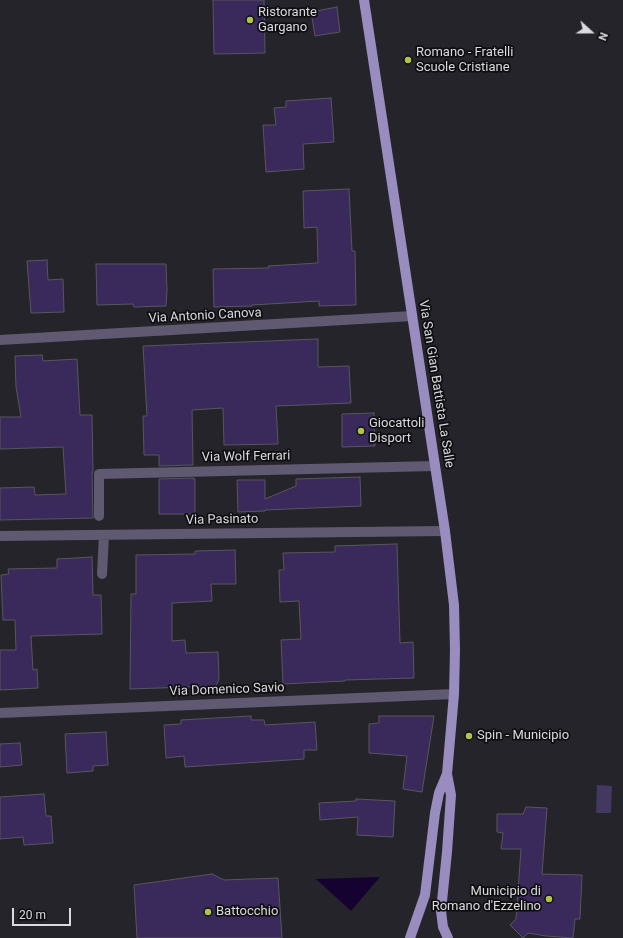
<!DOCTYPE html>
<html>
<head>
<meta charset="utf-8">
<style>
  body { margin:0 }
  #map { position:relative; width:623px; height:938px; overflow:hidden; background:#26242b; font-family:Roboto,sans-serif }
  canvas { display:block }
  .north { position:absolute; left:571px; top:12px; width:40px; height:40px; -webkit-text-stroke:3px #0f0e11; paint-order:stroke; rotate:111deg; font-size:11px; font-weight:700; line-height:16px; text-align:center; color:#dbdadf }
  .north::after { content:''; display:block; margin:auto; width:14px; height:18px; background:#dbdadf; clip-path:polygon(50% 0,100% 100%,50% 72%,0 100%) }
  .scale { position:absolute; left:12px; top:908px; width:59px; height:18px; box-sizing:border-box; border:2px solid #dbdadf; border-top:0; padding-left:5px; font-size:12px; line-height:14px; white-space:nowrap; color:#dbdadf; -webkit-text-stroke:3px #0f0e11; paint-order:stroke }
</style>
</head>
<body>
<div id="map">
<canvas width="623" height="938"></canvas>
<div class="north">N</div>
<div class="scale">20 m</div>
</div>
<script>
const ctx = document.querySelector('canvas').getContext('2d');
ctx.lineJoin = 'round';
function paint(path, color) { ctx.fillStyle = color; ctx.fill(path, 'evenodd'); }
const poly = rows => new Path2D(rows.map(r => 'M' + r).join(''));
function strokePath(path, color, width, dash) { ctx.strokeStyle = color; ctx.lineWidth = width; ctx.lineCap = dash ? 'butt' : 'round'; ctx.setLineDash(dash || []); ctx.stroke(path); }
function drawText(font, color, halo, rows, align = 'center') {
  ctx.font = font + ' Roboto,sans-serif'; ctx.lineWidth = 3.5; ctx.setLineDash([]); ctx.textBaseline = 'middle'; ctx.strokeStyle = halo; ctx.fillStyle = color; for (const [text, x, y, turn = 0] of rows) {
    ctx.save(); ctx.translate(x, y); ctx.rotate((+turn || 0) * Math.PI / 180); ctx.textAlign = isNaN(turn) ? turn : align; if (halo) ctx.strokeText(text, 0, 0); ctx.fillText(text, 0, 0); ctx.restore();
  }
}
paint(poly([
  [597,785,612,786,611,813,596,813]
]), '#43385f');
paint(poly([
  [380,877,351,911,316,879]
]), '#160230');
const building = poly([
  [213,0,264,0,265,53,214,54,213,0],
  [337,7,340,32,315,36,311,12,337,7],
  [331,98,334,142,303,144,304,169,266,172,263,125,276,125,274,108,286,107,286,101,331,98],
  [349,189,352,251,355,251,356,305,319,306,319,301,252,305,252,306,214,307,213,269,269,268,268,266,318,263,317,227,304,228,303,191,349,189],
  [47,260,48,280,63,279,64,312,31,313,27,261,47,260],
  [96,264,166,264,167,290,166,306,134,307,133,304,97,305,96,264],
  [318,339,318,367,349,366,351,403,276,406,278,444,224,445,223,408,192,410,193,465,159,466,159,455,144,455,143,416,147,416,143,346,318,339],
  [42,355,43,361,77,359,80,415,92,415,93,471,92,474,93,518,0,520,0,488,34,487,35,495,66,494,63,447,0,449,0,417,21,417,16,387,15,356,42,355],
  [374,413,375,446,342,447,342,414,374,413],
  [360,477,361,506,265,510,265,511,238,512,237,480,265,480,265,499,296,486,296,479,360,477],
  [193,478,193,479,195,479,195,514,159,514,159,479,193,478],
  [397,544,400,643,413,642,414,678,345,680,345,681,283,684,281,640,301,639,299,601,280,602,279,570,284,570,283,553,335,552,335,546,397,544],
  [235,550,236,584,211,584,212,601,172,603,172,641,185,640,186,653,218,652,219,679,216,686,130,689,131,594,136,594,136,555,195,554,195,551,235,550],
  [92,557,93,595,101,595,102,634,31,636,33,670,37,669,38,688,0,690,0,650,16,650,15,620,3,620,1,575,9,574,8,569,57,568,57,559,92,557],
  [251,716,251,720,264,720,265,725,315,722,317,750,304,750,304,759,185,767,184,756,166,758,164,725,181,724,181,720,251,716],
  [379,716,434,716,422,792,403,789,407,756,369,753,369,724,379,723,379,716],
  [106,732,108,765,93,766,93,771,67,773,65,734,106,732],
  [20,743,22,765,0,767,0,744,20,743],
  [44,794,46,816,51,816,53,843,24,845,23,837,0,839,0,797,44,794],
  [356,799,395,801,393,837,357,835,358,817,320,820,319,803,356,801,356,799],
  [526,807,547,808,542,874,582,875,580,919,575,919,573,938,546,936,528,933,523,938,510,925,516,919,521,849,501,849,503,833,497,832,497,814,523,814,526,807],
  [212,874,224,880,278,878,282,938,137,938,134,885,212,874]
]);
paint(building, '#3a295b');
strokePath(building, '#58565e', 1);
strokePath(poly([
  [0,340,412,316],
  [99,516,99,474,435,466],
  [0,536,445,531],
  [102,574,104,535],
  [0,713,454,694]
]), '#5f5971', 10);
strokePath(poly([
  [364,0,445,531,454,605,455,650,454,694,447,774,439,793,435,813,425,895,410,938],
  [447,774,451,795,447,852,441,911,443,927,448,938]
]), '#998cbe', 10);
for (const [x, y, r, color] of [
  [250,20,4,"#b2c34c"],
  [408,60,4,"#b2c34c"],
  [361,431,4,"#b2c34c"],
  [469,736,4,"#b2c34c"],
  [549,899,4,"#b2c34c"],
  [208,912,4,"#b2c34c"]
]) { const dot = new Path2D(); dot.arc(x, y, r, 0, 2 * Math.PI); ctx.fillStyle = color; ctx.fill(dot); strokePath(dot, '#0f0e11', 1.5); }
drawText('13px', '#dbdadf', '#0f0e11', [
  ["Ristorante",258,13],
  ["Gargano",258,28],
  ["Romano - Fratelli",416,53],
  ["Scuole Cristiane",416,68],
  ["Giocattoli",369,424],
  ["Disport",369,439],
  ["Spin - Municipio",477,736],
  ["Municipio di",541,892,"right"],
  ["Romano d'Ezzelino",541,907,"right"],
  ["Battocchio",216,912]
], 'left');
drawText('13px', '#dbdadf', '#0f0e11', [
  ["Via Antonio Canova",205,316,-3],
  ["Via San Gian Battista La Salle",436,384,81],
  ["Via Wolf Ferrari",246,457,-1],
  ["Via Pasinato",222,520,-1],
  ["Via Domenico Savio",227,690,-2]
]);
</script>
</body>
</html>
